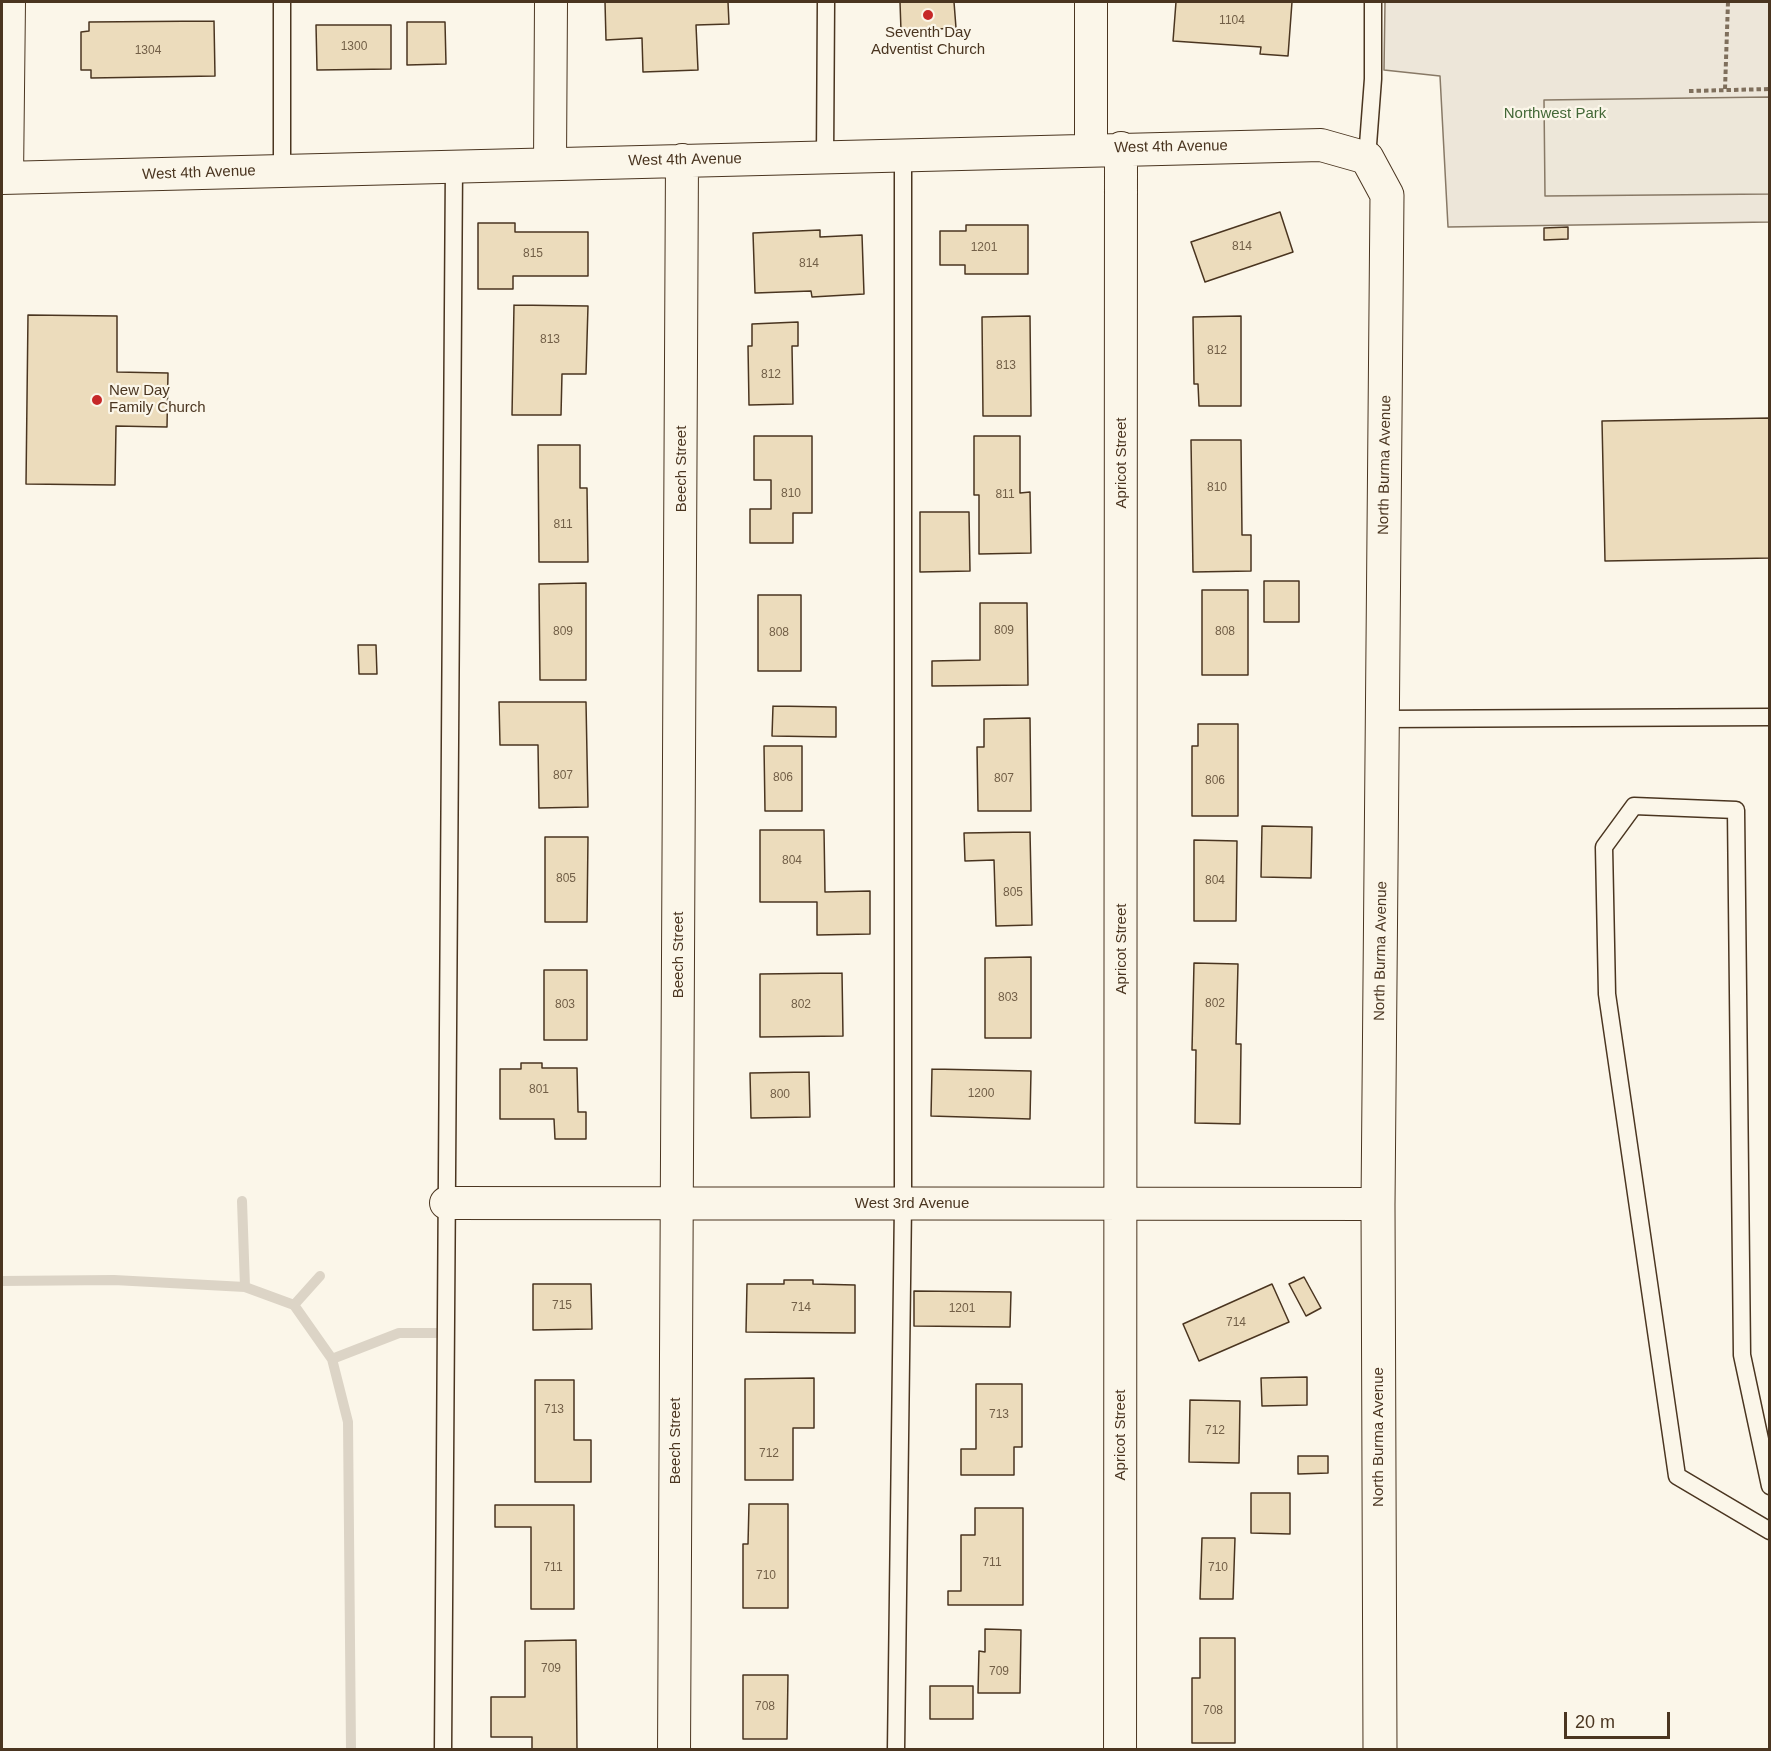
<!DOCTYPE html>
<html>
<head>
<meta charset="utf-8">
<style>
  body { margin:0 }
  #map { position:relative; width:1771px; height:1751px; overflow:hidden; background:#fbf6e9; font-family:Helvetica,sans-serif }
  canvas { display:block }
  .frame { position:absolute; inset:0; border:3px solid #4a3520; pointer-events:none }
  .scale { position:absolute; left:1564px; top:1712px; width:106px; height:27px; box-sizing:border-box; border:3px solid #4a3520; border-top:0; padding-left:8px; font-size:18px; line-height:21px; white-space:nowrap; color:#4a3520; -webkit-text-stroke:4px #fbf6e9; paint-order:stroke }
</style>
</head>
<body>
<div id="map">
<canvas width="1771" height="1751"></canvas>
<div class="frame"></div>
<div class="scale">20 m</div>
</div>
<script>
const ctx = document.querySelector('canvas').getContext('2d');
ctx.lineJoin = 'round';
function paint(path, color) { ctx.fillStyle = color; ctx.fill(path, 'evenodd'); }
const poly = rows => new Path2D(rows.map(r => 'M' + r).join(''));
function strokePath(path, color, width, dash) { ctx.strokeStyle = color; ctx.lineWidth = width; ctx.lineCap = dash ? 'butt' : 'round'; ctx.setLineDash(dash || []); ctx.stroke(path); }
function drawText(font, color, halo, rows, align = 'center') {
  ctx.font = font + ' Helvetica,sans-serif'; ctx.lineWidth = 4.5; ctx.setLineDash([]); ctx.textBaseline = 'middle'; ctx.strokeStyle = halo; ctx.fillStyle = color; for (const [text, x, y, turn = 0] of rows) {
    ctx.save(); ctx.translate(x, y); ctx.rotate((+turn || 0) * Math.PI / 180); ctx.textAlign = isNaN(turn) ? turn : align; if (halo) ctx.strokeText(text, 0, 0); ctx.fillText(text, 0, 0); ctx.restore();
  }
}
const green = poly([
  [1385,2,1769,2,1769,222,1448,227,1440,76,1384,70,1385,2]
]);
paint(green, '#ede6d9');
strokePath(green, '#887966', 1.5);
const parking = poly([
  [1769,97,1769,194,1545,196,1544,100,1769,97]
]);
paint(parking, '#ede7d9');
strokePath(parking, '#887966', 1.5);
strokePath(poly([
  [242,1201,245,1287],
  [2,1281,114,1280,245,1287,294,1305,332,1359,348,1422,351,1750],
  [294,1305,320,1276],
  [332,1359,399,1333,436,1333]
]), '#dcd4c6', 10);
const building = poly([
  [605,2,728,2,729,24,696,25,698,70,643,72,642,38,606,40,605,2],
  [900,2,954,2,956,28,901,31,900,2],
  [1176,2,1292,2,1288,56,1260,54,1261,47,1173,41,1176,2],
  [214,21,215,76,91,78,91,70,81,70,81,32,89,31,89,22,214,21],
  [407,22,445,22,446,64,407,65,407,22],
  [316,25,391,25,391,69,317,70,316,25],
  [1280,212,1293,252,1205,282,1191,242,1280,212],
  [478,223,515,223,515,232,588,232,588,276,513,276,513,289,478,289,478,223],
  [966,225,1028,225,1028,274,965,274,965,265,940,265,940,231,966,231,966,225],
  [1568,227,1568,239,1544,240,1544,228,1568,227],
  [820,230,820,237,862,235,864,294,812,297,811,291,755,293,753,233,820,230],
  [514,305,588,306,586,374,562,374,561,415,512,415,514,305],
  [28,315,117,316,117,372,168,373,167,427,116,426,115,485,26,484,28,315],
  [1030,316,1031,416,983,416,982,317,1030,316],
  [1241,316,1241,406,1199,406,1198,384,1194,384,1193,317,1241,316],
  [798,322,798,346,792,346,793,404,749,405,748,346,752,346,752,324,798,322],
  [1770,418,1770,558,1605,561,1602,421,1770,418],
  [754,436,812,436,812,513,793,513,793,543,750,543,750,509,771,509,771,480,754,480,754,436],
  [974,436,1020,436,1020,493,1030,492,1031,553,979,554,979,495,974,495,974,436],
  [1191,440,1241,440,1242,535,1251,535,1251,571,1193,572,1191,440],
  [538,445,580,445,580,488,587,488,588,562,539,562,538,445],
  [920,512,969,512,970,571,920,572,920,512],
  [1264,581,1299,581,1299,622,1264,622,1264,581],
  [586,583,586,680,540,680,539,584,586,583],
  [1202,590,1248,590,1248,675,1202,675,1202,590],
  [758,595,801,595,801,671,758,671,758,595],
  [980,603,1027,603,1028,685,932,686,932,661,980,660,980,603],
  [358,645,376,645,377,674,359,674,358,645],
  [499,702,586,702,588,807,539,808,538,745,500,745,499,702],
  [773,706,836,707,836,737,772,736,773,706],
  [1030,718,1031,811,978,811,977,747,984,747,984,719,1030,718],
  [1198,724,1238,724,1238,816,1192,816,1192,746,1198,746,1198,724],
  [764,746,802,746,802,811,765,811,764,746],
  [1262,826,1312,827,1311,878,1261,877,1262,826],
  [760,830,824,830,825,892,870,891,870,934,817,935,817,902,760,902,760,830],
  [1030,832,1032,925,996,926,994,860,965,861,964,833,1030,832],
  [545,837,588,837,587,922,545,922,545,837],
  [1194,840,1237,841,1236,921,1194,921,1194,840],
  [1031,957,1031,1038,985,1038,985,958,1031,957],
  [1194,963,1238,964,1236,1044,1241,1044,1240,1124,1195,1123,1196,1050,1192,1050,1194,963],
  [544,970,587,970,587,1040,544,1040,544,970],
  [842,973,843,1036,760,1037,760,974,842,973],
  [521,1063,542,1063,542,1068,577,1068,578,1112,586,1112,586,1139,555,1139,554,1119,500,1119,500,1069,521,1069,521,1063],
  [932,1069,1031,1071,1030,1119,931,1116,932,1069],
  [809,1072,810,1117,751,1118,750,1073,809,1072],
  [1304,1277,1321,1308,1306,1316,1289,1284,1304,1277],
  [784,1280,813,1280,813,1284,855,1285,855,1333,746,1332,747,1284,784,1284,784,1280],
  [533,1284,591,1284,592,1329,533,1330,533,1284],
  [1272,1284,1289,1322,1199,1361,1183,1324,1272,1284],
  [914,1291,1011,1292,1010,1327,914,1326,914,1291],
  [1307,1377,1307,1405,1262,1406,1261,1378,1307,1377],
  [814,1378,814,1428,793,1428,793,1480,745,1480,745,1379,814,1378],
  [535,1380,574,1380,574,1440,591,1440,591,1482,535,1482,535,1380],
  [976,1384,1022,1384,1022,1447,1014,1447,1014,1475,961,1475,961,1449,976,1449,976,1384],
  [1190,1400,1240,1401,1239,1463,1189,1462,1190,1400],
  [1298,1456,1328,1456,1328,1473,1298,1474,1298,1456],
  [1251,1493,1290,1493,1290,1534,1251,1533,1251,1493],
  [749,1504,788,1504,788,1608,743,1608,743,1544,748,1544,749,1504],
  [495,1505,574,1505,574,1609,531,1609,531,1527,495,1527,495,1505],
  [975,1508,1023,1508,1023,1605,948,1605,948,1591,961,1591,961,1535,975,1535,975,1508],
  [1202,1538,1235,1538,1233,1599,1200,1599,1202,1538],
  [985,1629,1021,1630,1020,1693,978,1693,979,1651,985,1652,985,1629],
  [1200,1638,1235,1638,1235,1743,1192,1743,1192,1678,1200,1678,1200,1638],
  [576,1640,577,1750,532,1750,532,1737,491,1737,491,1697,525,1697,525,1641,576,1640],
  [743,1675,788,1675,787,1739,743,1739,743,1675],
  [930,1686,973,1686,973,1719,930,1719,930,1686]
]);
paint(building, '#ecdcbc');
strokePath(building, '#4a3520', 1.5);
const lane = poly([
  [825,158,826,2],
  [1367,158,1373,79,1373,2],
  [282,170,282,2],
  [1383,719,1770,717],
  [1770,1486,1742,1355,1736,810,1634,806,1604,847,1607,994,1677,1476,1770,1531],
  [443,1750,454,166],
  [896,1750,903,1204,903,155]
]);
const street = poly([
  [1091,149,1091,2],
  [550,163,551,2],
  [2,178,1321,145,1367,158],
  [7,178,9,2],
  [446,1203,1378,1204],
  [674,1750,682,160],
  [1120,1750,1121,148]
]);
const secondary = poly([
  [1367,158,1387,195,1378,1204,1380,1750]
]);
strokePath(lane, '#4a3520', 19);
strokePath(street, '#4a3520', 34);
strokePath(secondary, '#4a3520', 35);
strokePath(poly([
  [1725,89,1728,2],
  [1689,91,1770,89]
]), '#7f6f5c', 4, [4.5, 3]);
strokePath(lane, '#fbf6e9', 16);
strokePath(street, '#fbf6e9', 32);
strokePath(secondary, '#fbf6e9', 33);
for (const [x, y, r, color] of [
  [928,15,6,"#c62828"],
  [97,400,6,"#c62828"]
]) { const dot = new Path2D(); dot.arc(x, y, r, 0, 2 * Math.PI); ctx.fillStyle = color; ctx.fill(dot); strokePath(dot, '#fbf6e9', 2); }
drawText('12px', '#725f47', null, [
  ["1104",1232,21],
  ["1300",354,47],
  ["1304",148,51],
  ["814",1242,247],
  ["1201",984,248],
  ["815",533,254],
  ["814",809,264],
  ["813",550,340],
  ["812",1217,351],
  ["813",1006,366],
  ["812",771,375],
  ["810",1217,488],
  ["810",791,494],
  ["811",1005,495],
  ["811",563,525],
  ["809",1004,631],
  ["809",563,632],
  ["808",1225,632],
  ["808",779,633],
  ["807",563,776],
  ["806",783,778],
  ["807",1004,779],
  ["806",1215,781],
  ["804",792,861],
  ["805",566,879],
  ["804",1215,881],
  ["805",1013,893],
  ["803",1008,998],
  ["802",1215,1004],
  ["803",565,1005],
  ["802",801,1005],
  ["801",539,1090],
  ["1200",981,1094],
  ["800",780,1095],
  ["715",562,1306],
  ["714",801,1308],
  ["1201",962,1309],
  ["714",1236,1323],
  ["713",554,1410],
  ["713",999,1415],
  ["712",1215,1431],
  ["712",769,1454],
  ["711",992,1563],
  ["711",553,1568],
  ["710",1218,1568],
  ["710",766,1576],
  ["709",551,1669],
  ["709",999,1672],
  ["708",765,1707],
  ["708",1213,1711]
]);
drawText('15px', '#4a3520', '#fbf6e9', [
  ["Seventh Day",928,33],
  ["Adventist Church",928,50],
  ["New Day",109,391,"left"],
  ["Family Church",109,408,"left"]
]);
drawText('15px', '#436837', '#fbf6e9', [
  ["Northwest Park",1555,114]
]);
drawText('15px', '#4a3520', '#fbf6e9', [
  ["West 4th Avenue",1171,147,-1],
  ["West 4th Avenue",685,160,-1],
  ["West 4th Avenue",199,173,-2],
  ["Apricot Street",1122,463,-90],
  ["North Burma Avenue",1385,465,-89],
  ["Beech Street",682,469,-90],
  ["Apricot Street",1122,949,-90],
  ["North Burma Avenue",1381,951,-89],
  ["Beech Street",679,955,-90],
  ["West 3rd Avenue",912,1204],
  ["Apricot Street",1121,1435,-90],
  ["North Burma Avenue",1379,1437,-90],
  ["Beech Street",676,1441,-90]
]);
</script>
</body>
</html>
